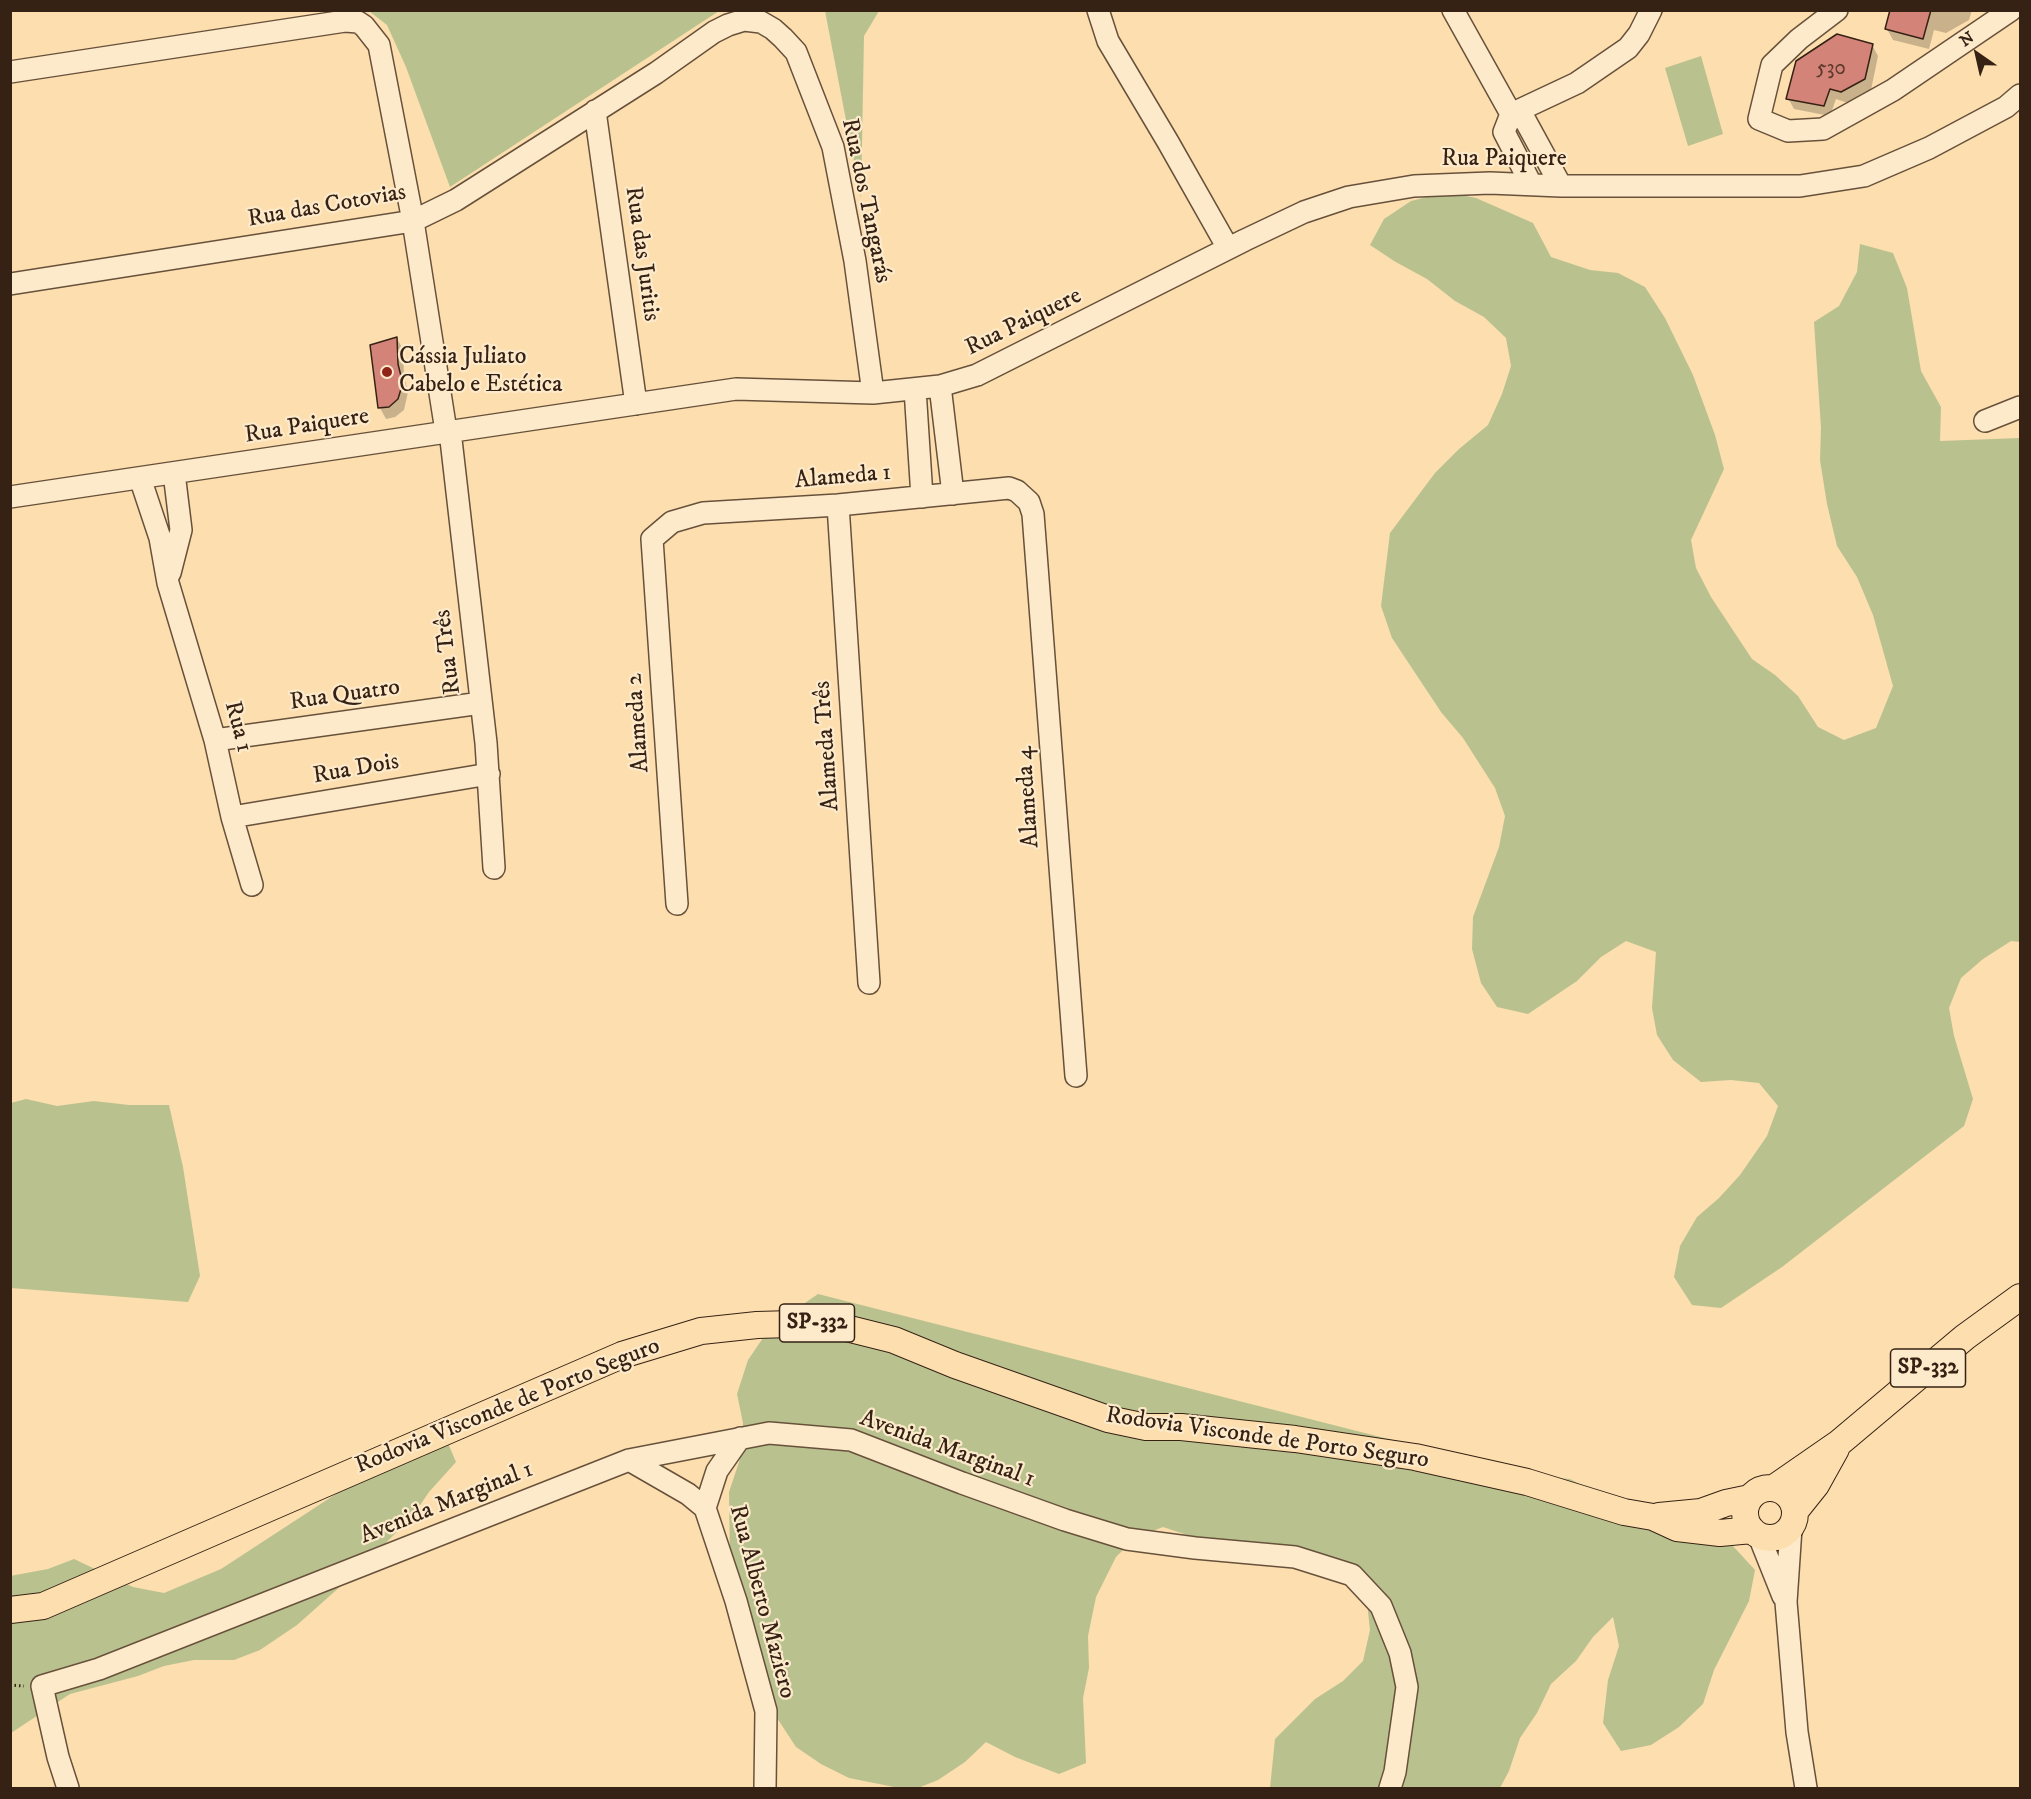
<!DOCTYPE html>
<html>
<head>
<meta charset="utf-8">
<style>
  body { margin:0 }
  #map { position:relative; width:2031px; height:1799px; overflow:hidden; background:#fcdeaf; font-family:"IM FELL DW Pica",serif }
  canvas { display:block }
  .frame { position:absolute; inset:0; border:12px solid #362214; pointer-events:none }
  .north { position:absolute; left:1947px; top:24px; width:60px; height:60px; -webkit-text-stroke:4px #fdeacb; paint-order:stroke; rotate:326deg; font-size:16px; font-weight:700; line-height:24px; text-align:center; color:#362214 }
  .north::after { content:''; display:block; margin:auto; width:21px; height:27px; background:#362214; clip-path:polygon(50% 0,100% 100%,50% 72%,0 100%) }
</style>
</head>
<body>
<div id="map">
<canvas width="2031" height="1799"></canvas>
<div class="frame"></div>
<div class="north">N</div>
</div>
<script>
const ctx = document.querySelector('canvas').getContext('2d');
ctx.lineJoin = 'round';
function paint(path, color) { ctx.fillStyle = color; ctx.fill(path, 'evenodd'); }
const poly = rows => new Path2D(rows.map(r => 'M' + r).join(''));
function strokePath(path, color, width, dash) { ctx.strokeStyle = color; ctx.lineWidth = width; ctx.lineCap = dash ? 'butt' : 'round'; ctx.setLineDash(dash || []); ctx.stroke(path); }
function drawText(font, color, halo, rows, align = 'center') {
  ctx.font = font + ' "IM FELL DW Pica",serif'; ctx.lineWidth = 4.5; ctx.setLineDash([]); ctx.textBaseline = 'middle'; ctx.strokeStyle = halo; ctx.fillStyle = color; for (const [text, x, y, turn = 0] of rows) {
    ctx.save(); ctx.translate(x, y); ctx.rotate((+turn || 0) * Math.PI / 180); ctx.textAlign = isNaN(turn) ? turn : align; if (halo) ctx.strokeText(text, 0, 0); ctx.fillText(text, 0, 0); ctx.restore();
  }
}
paint(poly([
  [369,11,719,11,450,187,406,67,387,25],
  [825,11,879,11,864,36,861,198],
  [1701,56,1723,134,1688,146,1665,68],
  [1446,192,1476,198,1533,223,1551,257,1590,270,1618,273,1645,287,1665,318,1693,375,1715,435,1724,469,1691,540,1696,568,1711,597,1752,659,1775,675,1798,696,1818,727,1844,740,1876,728,1893,686,1873,615,1857,577,1837,546,1827,504,1820,460,1821,428,1814,322,1839,306,1857,272,1860,244,1893,253,1907,288,1921,371,1941,407,1940,441,2020,438,2020,942,2011,941,1983,959,1961,978,1949,1008,1954,1036,1973,1099,1964,1126,1782,1267,1721,1308,1692,1305,1674,1277,1680,1246,1697,1217,1719,1198,1740,1175,1767,1136,1778,1106,1759,1083,1731,1080,1701,1082,1673,1060,1657,1035,1652,1008,1656,952,1626,941,1601,957,1577,981,1528,1014,1497,1007,1481,983,1472,949,1473,917,1499,847,1505,816,1495,788,1463,738,1441,712,1392,638,1381,606,1390,533,1435,473,1459,449,1488,425,1502,394,1511,366,1506,338,1484,317,1455,301,1427,279,1394,261,1370,245,1384,219,1411,201],
  [26,1099,57,1106,94,1101,129,1105,169,1105,183,1167,200,1276,188,1302,11,1288,11,1103],
  [818,1294,1534,1476,1570,1479,1599,1494,1699,1534,1732,1545,1755,1570,1749,1601,1714,1670,1703,1704,1679,1727,1651,1745,1621,1751,1603,1723,1608,1680,1619,1646,1613,1617,1593,1637,1576,1661,1551,1684,1537,1713,1520,1738,1509,1771,1500,1788,1270,1788,1275,1739,1315,1699,1343,1681,1363,1661,1370,1630,1366,1593,1346,1573,1196,1538,1163,1527,1136,1537,1116,1557,1096,1597,1088,1636,1089,1668,1083,1698,1086,1763,1059,1774,1015,1757,986,1742,965,1762,938,1780,918,1788,899,1788,849,1778,821,1764,796,1747,741,1663,726,1600,730,1565,729,1492,740,1459,743,1423,737,1394,748,1360,765,1335,786,1316],
  [445,1436,456,1462,429,1492,412,1517,351,1577,297,1625,260,1650,234,1660,194,1660,164,1666,138,1676,70,1694,11,1733,10,1576,48,1569,74,1559,133,1587,164,1593,221,1569,365,1475]
]), '#b9c28f');
paint(poly([
  [1892,10,1972,10,1969,20,1946,33,1934,30,1929,49,1893,40,1887,29],
  [1872,45,1878,56,1871,90,1848,103,1836,99,1830,116,1794,109,1788,98],
  [397,339,403,349,404,376,408,392,404,410,395,417,386,419,380,408]
]), '#0003');
const building = poly([
  [1890,10,1931,10,1923,39,1885,29,1890,10],
  [1837,34,1873,44,1865,79,1841,92,1830,89,1824,106,1786,99,1796,61,1837,34],
  [397,337,398,364,402,380,401,389,398,399,389,407,378,408,370,345,397,337]
]);
paint(building, '#d48379');
strokePath(building, '#362214', 1.5);
const minor = poly([
  [1098,10,1108,41,1168,142,1228,248],
  [1453,10,1511,114],
  [1837,10,1799,39,1772,65,1759,119,1788,131,1823,129,1893,90,2011,10],
  [10,72,345,21,358,22,364,26,379,45,413,221,446,431],
  [595,111,636,404],
  [1511,114,1577,83,1628,48,1639,34,1651,10],
  [1511,114,1525,120,1561,186],
  [1511,114,1504,132,1531,184],
  [10,284,413,221,456,200,656,73,714,32,728,25,744,20,761,22,773,29,783,38,796,52,833,147,855,261,873,393],
  [940,386,953,494],
  [915,389,922,497],
  [1985,421,2020,407],
  [450,431,486,743,494,868],
  [140,478,160,538,168,583,215,740,232,817,252,885],
  [10,497,736,389,873,393,940,386,977,375,1245,240,1304,212,1349,197,1414,186,1490,183,1561,186,1800,186,1864,176,1929,148,2006,107,2020,95],
  [838,505,869,983],
  [170,573,181,530,174,473],
  [215,740,481,703],
  [232,817,489,774],
  [677,904,652,539,672,522,703,513,838,505,1009,488,1017,491,1029,502,1033,514,1076,1076],
  [740,1438,717,1471,705,1508,736,1601,766,1711,765,1788],
  [629,1460,688,1494,705,1508],
  [1791,1528,1786,1602,1797,1732,1806,1788],
  [1759,1536,1783,1596],
  [68,1788,58,1757,42,1686,99,1669,629,1460,769,1433,851,1440,962,1483,1065,1520,1127,1539,1195,1548,1295,1557,1352,1575,1381,1606,1400,1653,1407,1687,1395,1772,1390,1788]
]);
const major = poly([
  '1745 1513a25 25 0 1 1 50 0a25 25 0 1 1-50 0Z',
  [1774,1488,1839,1443,1965,1337,2020,1297],
  [1796,1510,1816,1485,1836,1449],
  [1659,1516,1701,1512,1726,1503,1750,1498],
  [10,1610,43,1606,622,1355,701,1331,757,1325,826,1323,894,1340,955,1365,1108,1419,1146,1427,1181,1427,1295,1439,1415,1457,1527,1482,1624,1512,1653,1517,1677,1528,1720,1533,1752,1530]
]);
strokePath(minor, '#68513b', 24);
strokePath(major, '#362214', 28);
strokePath(poly([
  [10,1685,24,1686]
]), '#362214', 3, [1.5, 3]);
strokePath(minor, '#fdeacb', 21);
strokePath(major, '#fcdeaf', 26);
for (const [x, y, r, color] of [
  [387,372,6,"#8f2418"]
]) { const dot = new Path2D(); dot.arc(x, y, r, 0, 2 * Math.PI); ctx.fillStyle = color; ctx.fill(dot); strokePath(dot, '#fdeacb', 2); }
drawText('21px', '#5e3a2d', null, [
  ["530",1831,70]
]);
for (const [x, y, w] of [
  [817,1323,75],
  [1928,1368,75]
]) { const box = new Path2D(); box.roundRect(x - w / 2, y - 19, w, 38, 4.5); ctx.fillStyle = '#fdeacb'; ctx.fill(box); strokePath(box, '#362214', 1.5); }
drawText('bold 22px', '#362214', null, [
  ["SP-332",817,1323],
  ["SP-332",1928,1368]
]);
drawText('24px', '#362214', '#fdeacb', [
  ["Rua Paiquere",1504,160],
  ["Rua dos Tangarás",865,201,78],
  ["Rua das Cotovias",327,207,-10],
  ["Rua das Juritis",641,254,82],
  ["Rua Paiquere",1024,323,-26],
  ["Rua Paiquere",307,427,-9],
  ["Alameda 1",843,478,-5],
  ["Rua Três",449,652,-97],
  ["Rua Quatro",345,696,-8],
  ["Alameda 2",639,723,-94],
  ["Rua 1",237,727,75],
  ["Alameda Três",828,746,-94],
  ["Rua Dois",356,770,-10],
  ["Alameda 4",1029,797,-94],
  ["Rodovia Visconde de Porto Seguro",508,1407,-22],
  ["Rodovia Visconde de Porto Seguro",1267,1439,8],
  ["Avenida Marginal 1",947,1450,20],
  ["Avenida Marginal 1",447,1504,-22],
  ["Rua Alberto Maziero",761,1602,75]
]);
drawText('24px', '#362214', '#fdeacb', [
  ["Cássia Juliato",399,358],
  ["Cabelo e Estética",399,386]
], 'left');
</script>
</body>
</html>
